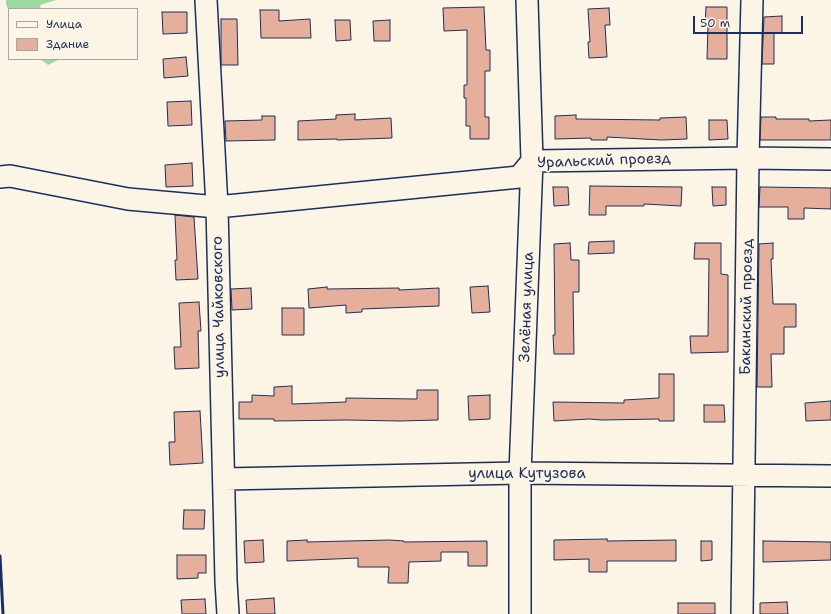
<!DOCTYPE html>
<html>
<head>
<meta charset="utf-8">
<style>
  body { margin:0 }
  #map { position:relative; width:831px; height:614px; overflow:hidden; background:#fcf5e5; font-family:"Shantell Sans",sans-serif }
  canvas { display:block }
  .legend { position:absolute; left:8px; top:8px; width:130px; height:52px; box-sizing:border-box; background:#fcf5e5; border:1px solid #a2a6af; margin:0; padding:5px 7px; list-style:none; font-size:12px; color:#1b2f5e }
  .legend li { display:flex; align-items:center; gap:8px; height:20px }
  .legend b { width:20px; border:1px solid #a2a6af }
  .scale { position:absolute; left:693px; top:16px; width:110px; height:18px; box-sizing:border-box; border:2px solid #1b2f5e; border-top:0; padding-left:5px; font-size:12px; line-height:14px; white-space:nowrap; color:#1b2f5e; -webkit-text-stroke:3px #fcf5e5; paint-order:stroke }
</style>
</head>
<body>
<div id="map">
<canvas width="831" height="614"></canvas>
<ul class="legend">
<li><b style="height:5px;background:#fcf5e5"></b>Улица</li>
<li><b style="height:11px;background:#e6af9c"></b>Здание</li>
</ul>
<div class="scale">50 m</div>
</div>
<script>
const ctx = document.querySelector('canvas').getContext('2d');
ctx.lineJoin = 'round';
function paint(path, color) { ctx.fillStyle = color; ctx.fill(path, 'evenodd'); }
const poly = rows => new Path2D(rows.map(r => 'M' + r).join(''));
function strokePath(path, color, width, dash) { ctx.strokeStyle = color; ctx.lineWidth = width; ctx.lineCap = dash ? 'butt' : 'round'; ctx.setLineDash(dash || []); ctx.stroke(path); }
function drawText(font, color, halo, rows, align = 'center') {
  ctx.font = font + ' "Shantell Sans",sans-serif'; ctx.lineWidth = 3.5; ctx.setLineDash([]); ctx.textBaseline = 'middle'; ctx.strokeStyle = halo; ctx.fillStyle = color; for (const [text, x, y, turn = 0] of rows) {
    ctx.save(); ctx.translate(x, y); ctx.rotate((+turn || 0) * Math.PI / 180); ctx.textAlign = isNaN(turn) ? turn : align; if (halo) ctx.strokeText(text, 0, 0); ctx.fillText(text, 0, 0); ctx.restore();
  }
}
paint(poly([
  [6,0,56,0,40,5,41,9,9,9,9,12,6,4],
  [40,59,60,59,48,65]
]), '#9ddaa2');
const building = poly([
  [484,7,486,50,490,50,490,71,485,71,485,117,489,117,489,139,470,139,470,126,466,126,466,98,464,98,464,85,467,85,467,30,444,31,443,8,484,7],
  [706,7,727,7,727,59,707,59,708,25,705,25,706,7],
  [609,8,610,25,605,25,607,57,589,58,588,42,590,42,588,9,609,8],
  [260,10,279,10,279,21,310,19,311,38,261,38,260,10],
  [162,12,187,12,187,33,163,34,162,12],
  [782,16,782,33,774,33,774,64,762,64,764,17,782,16],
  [221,19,237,19,238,65,221,65,221,19],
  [335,20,350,20,351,40,336,41,335,20],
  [390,20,390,41,374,41,373,21,390,20],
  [186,57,188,76,164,78,163,59,186,57],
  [191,101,192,125,168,126,167,102,191,101],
  [355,114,355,120,391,118,392,138,337,140,337,139,298,140,298,121,336,119,336,115,355,114],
  [576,115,576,119,660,120,660,118,686,117,687,139,661,140,607,137,607,140,591,140,591,138,555,139,555,116,576,115],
  [262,116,275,116,275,140,226,141,225,121,262,120,262,116],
  [761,117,776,117,776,119,809,119,809,121,831,120,831,140,760,140,761,117],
  [709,120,727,120,728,139,709,140,709,120],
  [192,163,193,186,166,187,165,165,192,163],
  [590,186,682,187,681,206,644,204,644,206,606,206,606,215,589,215,590,186],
  [553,187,568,187,569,205,554,206,553,187],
  [712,187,726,187,726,205,713,206,712,187],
  [760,187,831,188,831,209,804,208,804,219,788,219,788,207,759,207,760,187],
  [175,215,194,217,198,279,176,280,175,260,177,260,175,215],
  [614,241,614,253,588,254,589,242,614,241],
  [570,243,571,260,579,260,579,292,573,292,574,354,554,354,553,335,555,335,554,244,570,243],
  [695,243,721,243,721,274,728,275,728,352,691,353,690,336,708,336,709,259,694,259,695,243],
  [773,243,773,259,771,259,773,304,796,304,796,327,784,327,784,354,771,354,772,387,757,387,759,244,773,243],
  [488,286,490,312,472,313,470,287,488,286],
  [327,287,327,289,399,288,399,290,439,288,439,306,362,309,362,312,346,313,346,305,309,308,308,289,327,287],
  [251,288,252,309,232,310,231,289,251,288],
  [199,302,201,331,198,331,199,368,175,369,174,347,181,347,179,303,199,302],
  [282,308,304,308,304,335,282,335,282,308],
  [659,374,674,374,674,421,659,421,659,419,602,420,589,419,554,421,553,402,624,403,624,400,659,398,659,374],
  [292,386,292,404,346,402,346,398,417,399,417,390,438,390,438,420,400,421,346,420,274,421,274,419,239,419,239,402,252,402,252,395,274,396,274,387,292,386],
  [490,395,490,419,469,420,468,396,490,395],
  [831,401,831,420,806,421,805,403,831,401],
  [704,405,724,405,725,422,704,422,704,405],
  [200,411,203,463,170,465,169,442,175,442,174,412,200,411],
  [184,510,205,510,204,529,183,529,184,510],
  [607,539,607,541,676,540,676,561,607,561,607,572,589,572,589,559,554,560,554,540,607,539],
  [263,540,264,562,245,563,244,541,263,540],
  [307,540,307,542,389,540,404,541,404,542,487,541,487,566,468,566,468,552,441,552,441,561,409,562,408,583,388,583,389,567,358,567,358,558,287,561,287,541,307,540],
  [701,541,712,541,712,560,701,561,701,541],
  [763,541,831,542,831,560,763,562,763,541],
  [177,555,206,555,206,573,198,573,198,578,177,579,177,555],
  [274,598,275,614,247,614,246,600,274,598],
  [205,599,206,614,182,614,181,600,205,599],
  [787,602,788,614,760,614,760,603,787,602],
  [678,603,715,603,715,614,678,614,678,603]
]);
paint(building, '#e6af9c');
strokePath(building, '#1b2f5e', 1);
const minor = poly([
  [206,0,217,207,226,581,228,614],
  [0,177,10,176,128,199,217,207,519,177,532,161,748,158,831,159],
  [224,479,520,473,831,476],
  [520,614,520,473,532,161,527,0],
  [742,614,748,158,752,0]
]);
strokePath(minor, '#1b2f5e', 24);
strokePath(minor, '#fcf5e5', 21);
strokePath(poly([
  [0,556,3,614]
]), '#1b2f5e', 3);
drawText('15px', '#1b2f5e', '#fcf5e5', [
  ["Уральский проезд",604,161,-2],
  ["улица Чайковского",219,307,-91],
  ["Зелёная улица",527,307,-88],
  ["Бакинский проезд",747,307,-89],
  ["улица Кутузова",527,474]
]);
</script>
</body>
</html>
